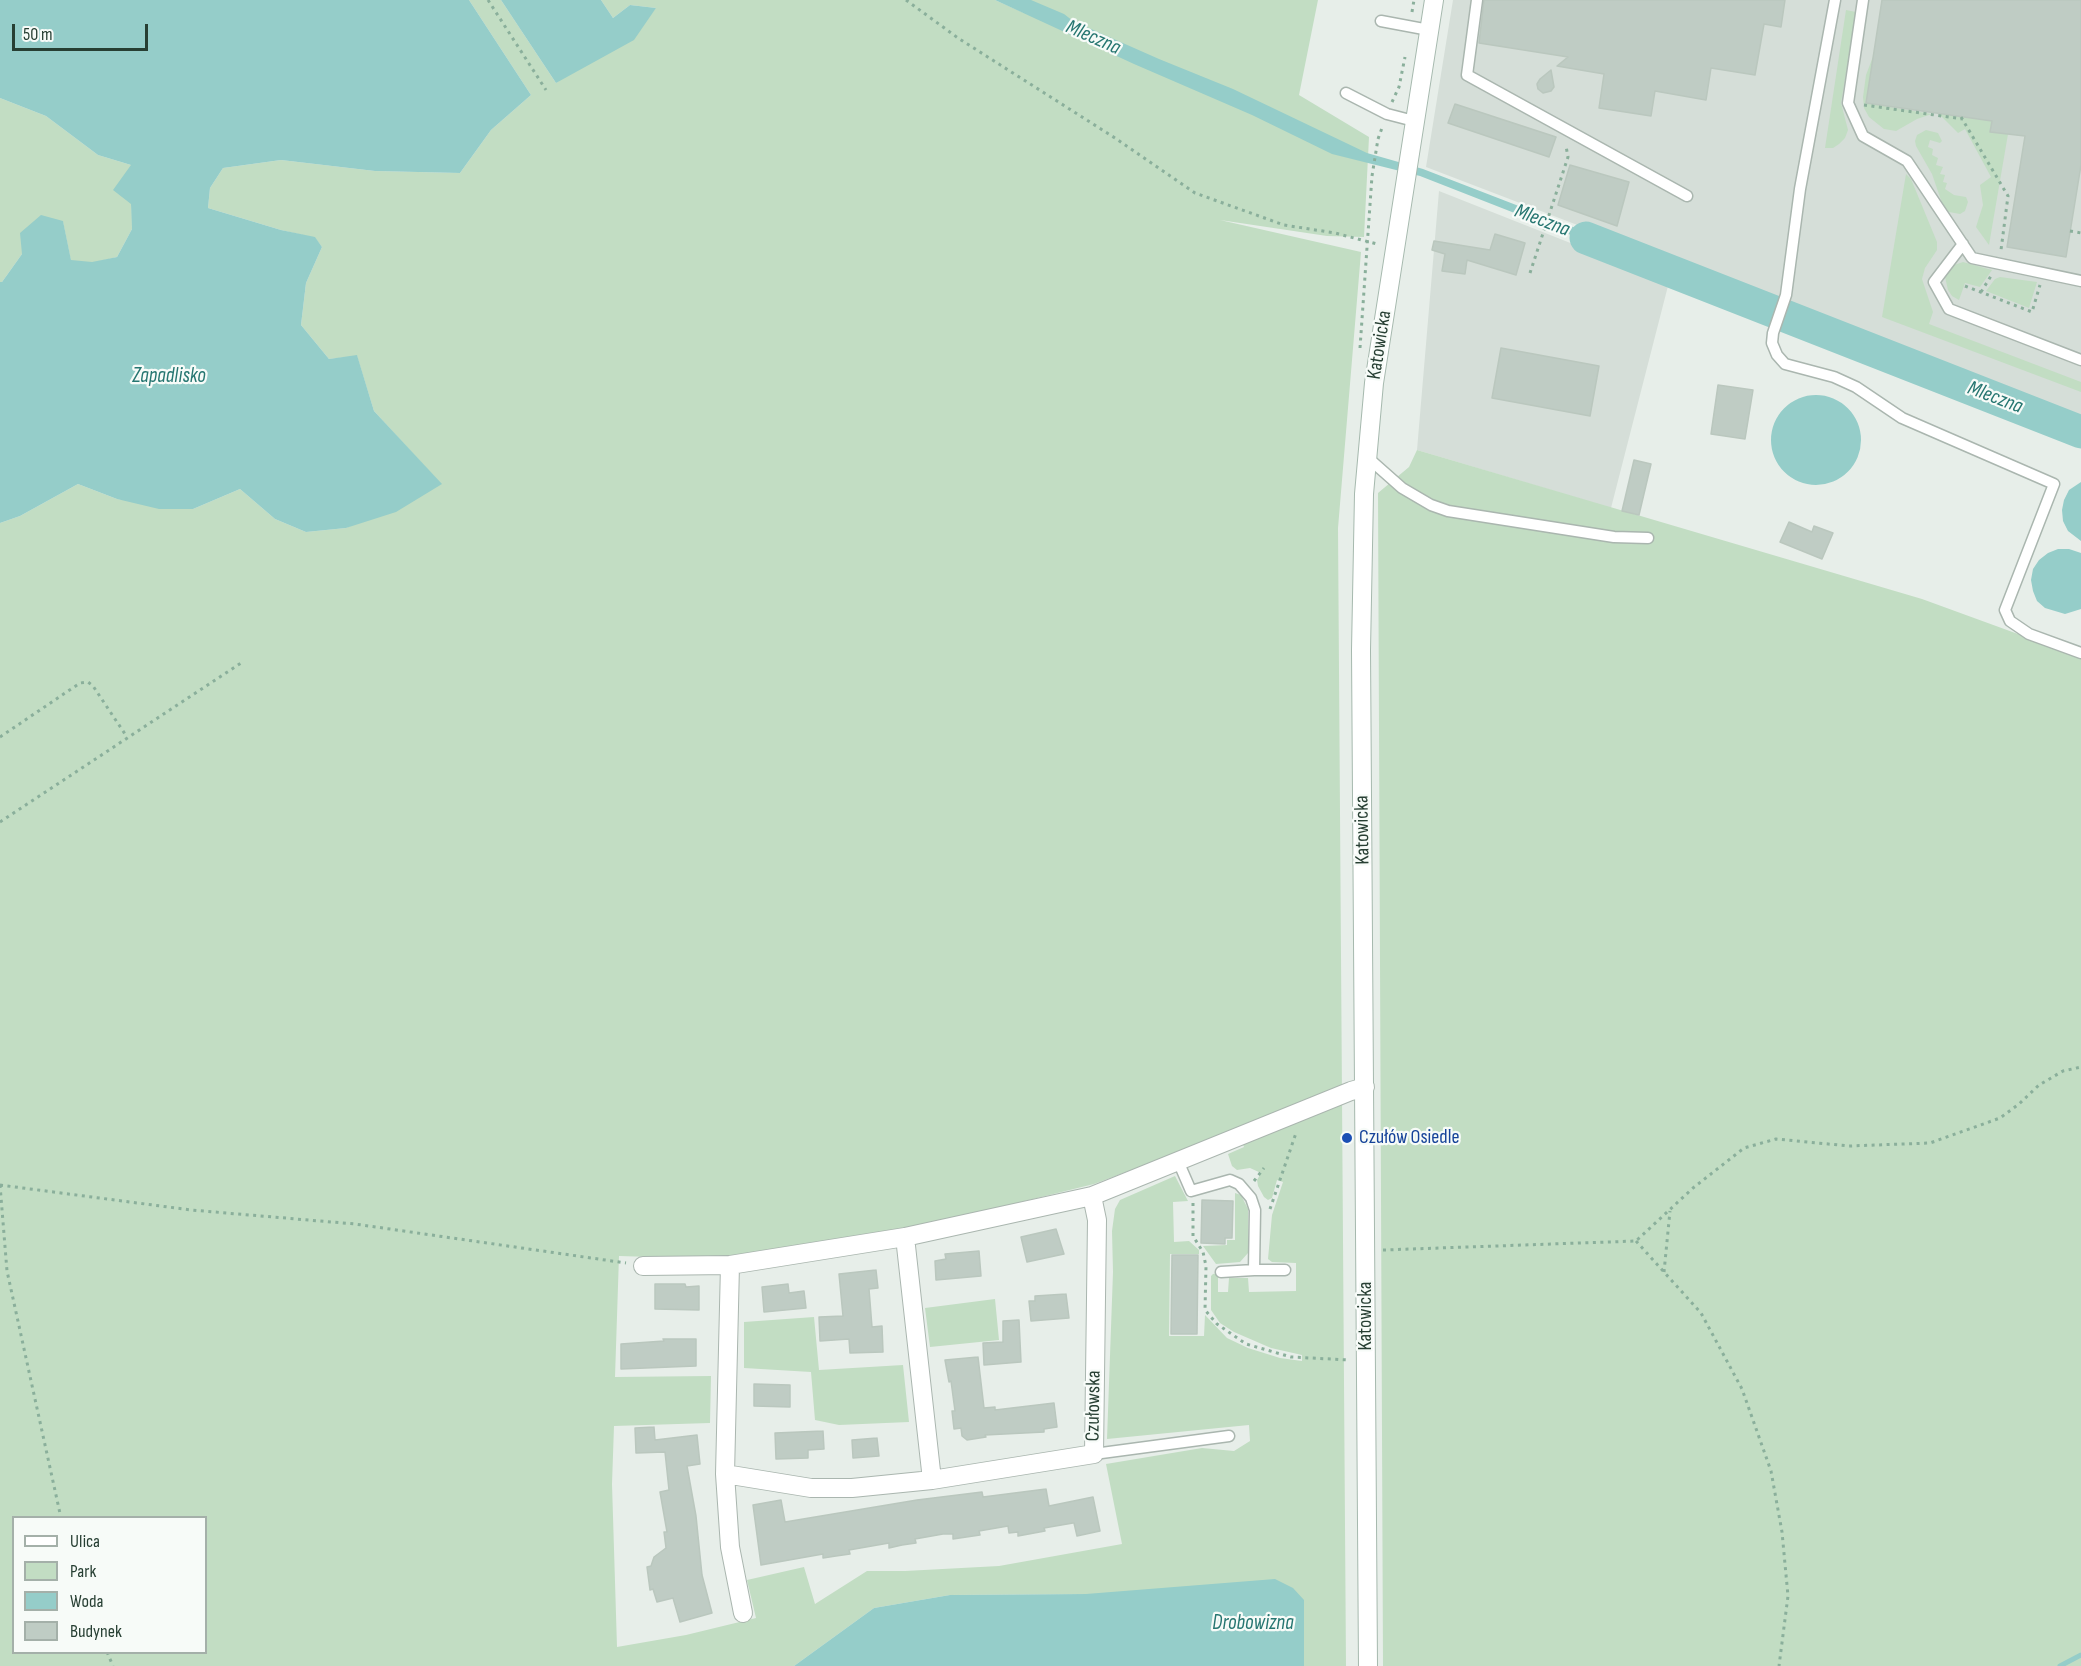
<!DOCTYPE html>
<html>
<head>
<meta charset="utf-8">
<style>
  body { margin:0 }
  #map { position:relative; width:2081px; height:1666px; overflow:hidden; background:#e7eee9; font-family:"Sofia Sans Condensed",sans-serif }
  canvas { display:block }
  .legend { position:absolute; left:12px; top:1516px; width:195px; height:138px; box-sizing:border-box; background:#f7fbf8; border:2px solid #a4b0a9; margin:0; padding:8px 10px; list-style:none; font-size:18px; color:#273f33 }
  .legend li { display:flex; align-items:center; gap:12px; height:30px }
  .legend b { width:30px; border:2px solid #a4b0a9 }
  .scale { position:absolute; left:12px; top:24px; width:136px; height:27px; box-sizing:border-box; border:3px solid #273f33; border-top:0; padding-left:8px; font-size:18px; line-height:21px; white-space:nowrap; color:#273f33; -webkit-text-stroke:4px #f7fbf8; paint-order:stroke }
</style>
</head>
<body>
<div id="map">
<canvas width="2081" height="1666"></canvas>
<ul class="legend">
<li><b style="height:8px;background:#fff"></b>Ulica</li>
<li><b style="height:16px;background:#c2ddc3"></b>Park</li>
<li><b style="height:16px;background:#95cdc9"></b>Woda</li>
<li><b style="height:16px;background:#bfccc4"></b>Budynek</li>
</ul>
<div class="scale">50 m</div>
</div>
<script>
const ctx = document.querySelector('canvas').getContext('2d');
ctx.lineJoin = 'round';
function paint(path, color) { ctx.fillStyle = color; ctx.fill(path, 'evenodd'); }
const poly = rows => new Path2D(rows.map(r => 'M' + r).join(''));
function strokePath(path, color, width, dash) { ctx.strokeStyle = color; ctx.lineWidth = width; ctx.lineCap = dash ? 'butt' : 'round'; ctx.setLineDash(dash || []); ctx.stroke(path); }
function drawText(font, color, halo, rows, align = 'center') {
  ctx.font = font + ' "Sofia Sans Condensed",sans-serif'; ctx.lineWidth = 4.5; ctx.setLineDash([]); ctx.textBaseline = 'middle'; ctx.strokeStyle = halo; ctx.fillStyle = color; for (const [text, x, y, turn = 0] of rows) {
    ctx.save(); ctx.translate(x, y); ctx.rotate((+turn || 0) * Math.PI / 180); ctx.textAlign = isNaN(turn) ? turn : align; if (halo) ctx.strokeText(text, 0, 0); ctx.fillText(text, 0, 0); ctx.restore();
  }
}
paint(poly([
  [1453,0,2081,0,2081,418,1426,167],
  [1439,191,1669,282,1611,508,1417,450]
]), '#d5ded8');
paint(poly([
  [469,0,501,0,556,83,656,8,630,5,613,18,601,0,995,0,1024,13,1022,0,1318,0,1299,95,1369,137,1364,237,1327,236,1220,220,1361,252,1338,528,1346,1666,1304,1666,1086,1594,950,1595,874,1608,794,1666,0,1666,0,523,20,516,78,484,117,499,193,509,240,489,275,519,306,532,346,528,441,484,374,411,357,356,329,359,301,325,306,283,322,247,315,238,281,230,208,208,210,188,223,168,281,160,375,171,460,173,491,130,531,95],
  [1238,1130,1244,1147,1228,1154,1232,1166,1237,1170,1250,1168,1261,1173,1257,1180,1258,1186,1264,1197,1268,1200,1272,1198,1277,1180,1283,1182,1272,1215,1268,1259,1272,1262,1296,1263,1296,1291,1249,1292,1248,1278,1229,1278,1228,1292,1218,1292,1218,1273,1213,1274,1211,1276,1211,1310,1220,1323,1234,1332,1271,1348,1302,1355,1302,1361,1280,1358,1248,1348,1227,1338,1205,1315,1204,1336,1169,1336,1170,1254,1199,1254,1199,1250,1189,1241,1174,1242,1173,1202,1188,1201,1175,1176,1120,1200,1115,1209,1112,1231,1113,1272,1107,1439,1249,1425,1250,1441,1234,1451,1202,1448,1106,1464,1122,1544,999,1566,905,1571,867,1571,815,1604,804,1567,747,1580,756,1618,686,1635,617,1647,612,1484,614,1426,710,1423,711,1376,615,1377,619,1256,685,1258,733,1256,903,1231,1094,1184],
  [14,1518,206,1518,206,1652,14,1652],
  [1846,10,1856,12,1841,103,1848,130,1845,138,1839,144,1833,148,1825,148],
  [1874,54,1866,103,1932,114,1917,119,1896,131,1884,129,1869,117,1864,108,1863,97,1866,75],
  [0,98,46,116,98,155,131,165,132,229,117,257,92,263,71,261,63,222,22,254,2,282,0,282],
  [1938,113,1992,120,1990,132,2008,134,1989,245,1976,227,1983,205,1980,185,1991,177,1965,129,1958,133],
  [1926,130,1938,133,1942,141,1940,143,1930,140,1928,147,1933,149,1932,155,1938,158,1936,165,1943,167,1940,174,1945,175,1943,182,1947,183,1945,189,1954,195,1966,197,1968,202,1965,211,1960,214,1949,212,1943,206,1932,174,1916,146,1915,141,1917,135],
  [1906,174,1911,179,1937,242,1937,250,1925,268,1922,279,1933,312,1929,324,2081,382,2081,392,1882,317],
  [1963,262,1992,270,1980,287,1965,283,1959,300,1952,296,1948,290,1945,277,1954,265],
  [2000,277,2037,282,2029,308,1986,291,1995,279],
  [1417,450,1922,599,2081,657,2081,1666,1383,1666,1378,493,1409,467],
  [1235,1193,1241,1195,1248,1209,1248,1253,1240,1262,1216,1264,1203,1246,1227,1245,1227,1240,1235,1240],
  [995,1299,999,1340,930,1347,925,1308],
  [814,1317,819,1370,903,1365,909,1422,839,1425,815,1420,811,1372,744,1368,744,1322]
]), '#c2ddc3');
paint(poly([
  [0,0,469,0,531,95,491,130,460,173,375,171,281,160,223,168,210,188,208,208,281,230,315,237,322,247,306,283,301,325,329,359,357,355,374,411,442,484,396,512,346,528,306,532,275,519,240,489,193,509,159,509,117,499,78,484,20,516,0,523,0,282,2,282,22,254,20,233,41,215,63,221,71,260,92,262,117,257,132,229,131,204,113,190,131,165,98,155,46,116,0,98],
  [501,0,601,0,613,18,630,5,656,8,634,40,556,83],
  [995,0,1031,0,1064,14,1073,21,1159,59,1233,89,1367,153,1423,169,1630,249,1627,257,1420,176,1332,154,1252,115,1134,64],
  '1771 440a45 45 0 1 1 90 0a45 45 0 1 1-90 0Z',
  [2081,482,2081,541,2068,531,2063,521,2062,510,2064,500,2069,490],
  [2058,549,2069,549,2081,553,2081,609,2065,614,2045,608,2037,601,2033,591,2031,580,2033,569,2039,560,2048,553],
  [1275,1579,1293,1588,1304,1600,1304,1666,794,1666,874,1608,950,1595,1086,1594]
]), '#95cdc9');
strokePath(poly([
  [2060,1666,2081,1655]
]), '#95cdc9', 5);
strokePath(poly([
  [1586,238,2081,432]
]), '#95cdc9', 33);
const building = poly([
  [1484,0,1785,0,1781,27,1764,24,1755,75,1711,68,1706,100,1655,91,1651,116,1599,108,1604,74,1557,66,1568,57,1479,43,1484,0],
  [1882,0,2081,0,2081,165,2066,257,2007,247,2025,136,1990,132,1992,121,1866,103,1882,0],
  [1551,70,1554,87,1551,91,1543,93,1538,89,1537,84,1540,79,1551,70],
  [1455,104,1556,137,1549,157,1448,123,1455,104],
  [1570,165,1629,182,1617,226,1558,205,1570,165],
  [1495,234,1525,243,1516,275,1467,260,1465,274,1442,271,1445,254,1432,250,1434,241,1490,250,1495,234],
  [1501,348,1599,366,1590,416,1492,398,1501,348],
  [1718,385,1753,390,1745,439,1711,434,1718,385],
  [1634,460,1651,464,1639,515,1622,511,1634,460],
  [1789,522,1812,532,1814,526,1833,533,1822,559,1780,542,1789,522],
  [1202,1200,1233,1201,1232,1238,1225,1238,1225,1244,1201,1243,1202,1200],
  [1056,1229,1064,1254,1027,1262,1021,1237,1056,1229],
  [979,1251,981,1276,936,1280,935,1261,946,1259,945,1254,979,1251],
  [1172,1255,1198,1255,1197,1334,1171,1334,1172,1255],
  [876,1270,878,1288,869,1289,872,1327,882,1326,883,1352,850,1353,849,1339,820,1341,819,1317,843,1316,839,1274,876,1270],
  [655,1284,685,1284,686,1287,699,1286,699,1310,655,1309,655,1284],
  [788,1284,789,1293,804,1291,806,1308,764,1312,762,1287,788,1284],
  [1066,1294,1069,1318,1031,1321,1029,1301,1035,1301,1035,1296,1066,1294],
  [1019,1320,1021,1362,984,1365,983,1343,1003,1342,1003,1321,1019,1320],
  [663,1339,696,1339,696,1366,621,1369,621,1344,664,1341,663,1339],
  [978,1357,984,1408,995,1407,995,1410,1054,1403,1057,1427,1044,1429,1044,1432,985,1435,986,1437,967,1440,962,1436,961,1428,954,1429,952,1411,955,1411,951,1381,949,1382,945,1360,978,1357],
  [754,1384,790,1385,790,1407,754,1406,754,1384],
  [654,1427,655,1440,697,1435,700,1464,687,1466,696,1516,702,1575,712,1613,680,1622,673,1598,657,1602,653,1589,650,1590,647,1567,651,1566,654,1557,666,1548,664,1532,667,1532,660,1492,669,1490,665,1452,636,1453,635,1428,654,1427],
  [823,1431,824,1449,808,1450,808,1458,776,1459,775,1433,823,1431],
  [877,1438,879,1456,853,1458,852,1440,877,1438],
  [1046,1489,1049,1506,1093,1497,1100,1531,1077,1536,1074,1523,1073,1523,1044,1528,1045,1531,1018,1536,1018,1532,1009,1533,1008,1526,979,1531,980,1535,953,1539,953,1534,943,1534,915,1539,916,1543,902,1545,889,1548,889,1543,849,1550,850,1554,836,1556,823,1558,823,1554,761,1565,753,1505,781,1500,785,1522,917,1500,982,1492,983,1497,1046,1489]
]);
paint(building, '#bfccc4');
strokePath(building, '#bac7be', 1.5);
const lane = poly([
  [1477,0,1467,75,1687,196],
  [1835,0,1800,189,1786,295,1773,333,1772,343,1777,355,1785,364,1834,377,1856,387,1902,418,2054,484,2005,610,2010,621,2029,634,2081,653],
  [1863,0,1848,103,1863,136,1907,161,1972,258,2081,281],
  [1381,21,1429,30],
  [1346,93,1387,114,1414,121],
  [1963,244,1934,282,1949,309,2081,360],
  [1367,457,1402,488,1431,505,1448,511,1614,537,1648,538],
  [1178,1161,1191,1191,1230,1180,1239,1184,1251,1198,1255,1210,1254,1270,1285,1270],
  [1221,1272,1254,1270],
  [1094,1454,1229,1436]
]);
const street = poly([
  [905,1237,932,1480],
  [730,1265,725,1474,730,1547,743,1613],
  [643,1266,730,1265,905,1237,1092,1196,1351,1091,1365,1087],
  [725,1474,811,1488,852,1488,932,1480,1094,1454,1097,1220,1092,1196]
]);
const secondary = poly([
  [1368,1666,1361,650,1364,494,1374,383,1434,0]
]);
strokePath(lane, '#aab6af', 13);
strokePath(street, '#aab6af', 20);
strokePath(secondary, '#a6b9ae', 20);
strokePath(poly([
  [488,0,546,90],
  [906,0,958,38,1115,138,1195,193,1284,225,1335,233,1377,244],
  [1412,12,1414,0],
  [1392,102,1399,87,1405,57],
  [1864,105,1963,119],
  [1961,117,2008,196,2001,250],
  [2070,231,2081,233],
  [1530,273,1568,157,1566,146],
  [1965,286,2032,312,2040,285],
  [1981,292,1991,276],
  [1360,348,1372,176,1378,139,1382,128],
  [0,737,80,683,88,682,93,686,127,737],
  [0,822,244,661],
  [1254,1181,1264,1168],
  [0,1185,191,1210,355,1224,626,1263],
  [0,1185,7,1271,61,1518],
  [1193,1203,1193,1236,1203,1252,1206,1266,1205,1310,1217,1324,1246,1344,1291,1357,1350,1360],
  [1270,1209,1296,1133],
  [1636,1241,1701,1313,1742,1389,1771,1471,1782,1532,1788,1596,1779,1666],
  [1383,1250,1636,1241,1693,1188,1744,1148,1776,1139,1849,1146,1930,1143,2000,1118,2019,1104,2039,1085,2063,1071,2081,1067],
  [1664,1272,1670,1211],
  [107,1652,113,1666]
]), '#8aaf9b', 3, [3, 4.5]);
strokePath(lane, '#fff', 10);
strokePath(street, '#fff', 18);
strokePath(secondary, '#fff', 18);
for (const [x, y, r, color] of [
  [1347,1138,6,"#1a4fb4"]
]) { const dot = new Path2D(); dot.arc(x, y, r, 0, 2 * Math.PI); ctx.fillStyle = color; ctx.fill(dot); strokePath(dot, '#f7fbf8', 2); }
drawText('20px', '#273f33', '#f7fbf8', [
  ["Katowicka",1380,345,-81],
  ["Katowicka",1363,830,-91],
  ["Katowicka",1366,1316,-90],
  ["Czułowska",1094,1406,-89]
]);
drawText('20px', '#164399', '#f7fbf8', [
  ["Czułów Osiedle",1359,1138]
], 'left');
drawText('italic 21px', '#267671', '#f7fbf8', [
  ["Mleczna",1093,38,24],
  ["Mleczna",1542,221,21],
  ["Zapadlisko",169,377],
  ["Mleczna",1995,398,21],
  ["Drobowizna",1253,1624]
]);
</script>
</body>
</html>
